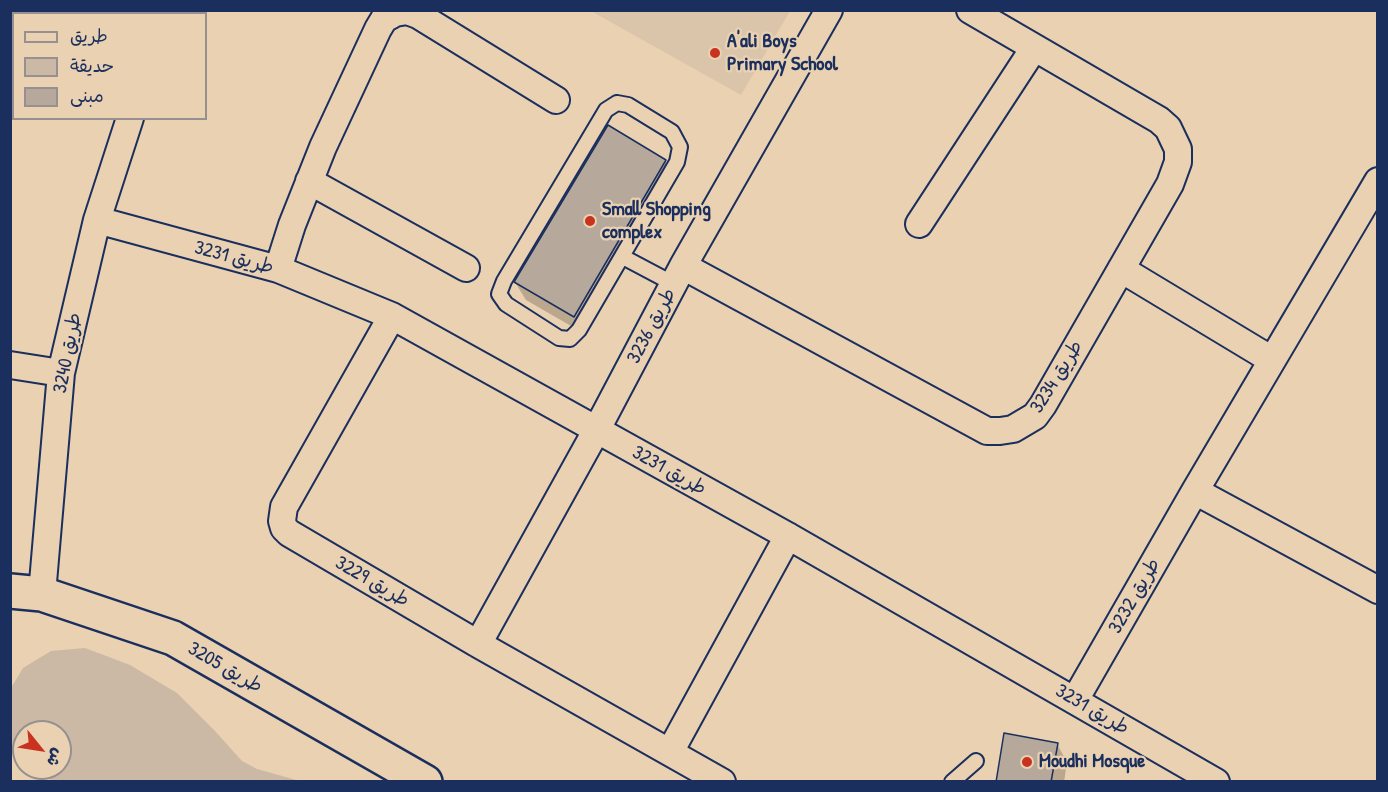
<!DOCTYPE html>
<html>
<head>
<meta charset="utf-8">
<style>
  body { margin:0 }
  #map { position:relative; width:1388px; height:792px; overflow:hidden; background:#e9d1b1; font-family:"Patrick Hand","Playpen Sans Arabic",sans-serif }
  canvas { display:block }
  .frame { position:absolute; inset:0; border:12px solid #1b2f5e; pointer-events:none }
  .legend { position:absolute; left:12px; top:12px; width:195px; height:108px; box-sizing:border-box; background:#e9d1b1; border:2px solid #979090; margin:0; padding:8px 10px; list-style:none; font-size:18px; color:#1b2f5e }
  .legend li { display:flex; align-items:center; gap:12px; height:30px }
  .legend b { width:30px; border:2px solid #979090 }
  .north { position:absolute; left:12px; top:720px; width:60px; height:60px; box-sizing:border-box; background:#e9d1b1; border:2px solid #979090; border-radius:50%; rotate:120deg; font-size:16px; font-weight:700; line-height:24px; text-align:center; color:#1b2f5e }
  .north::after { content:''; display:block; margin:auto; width:21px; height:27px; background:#c8321e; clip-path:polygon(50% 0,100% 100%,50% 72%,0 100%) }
</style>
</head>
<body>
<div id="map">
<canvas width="1388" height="792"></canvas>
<div class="frame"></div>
<ul class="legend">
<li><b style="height:8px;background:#e9d1b1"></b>طريق</li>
<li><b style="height:16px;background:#cbb9a5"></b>حديقة</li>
<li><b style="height:16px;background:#b6a99c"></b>مبنى</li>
</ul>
<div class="north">ش</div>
</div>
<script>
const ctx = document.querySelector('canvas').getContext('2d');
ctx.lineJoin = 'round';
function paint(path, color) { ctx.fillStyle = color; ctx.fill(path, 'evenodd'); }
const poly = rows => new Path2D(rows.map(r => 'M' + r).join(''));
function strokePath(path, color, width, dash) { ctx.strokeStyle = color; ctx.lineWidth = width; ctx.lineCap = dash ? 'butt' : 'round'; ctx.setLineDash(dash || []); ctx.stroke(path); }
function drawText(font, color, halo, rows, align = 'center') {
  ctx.font = font + ' "Patrick Hand","Playpen Sans Arabic",sans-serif'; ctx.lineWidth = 4.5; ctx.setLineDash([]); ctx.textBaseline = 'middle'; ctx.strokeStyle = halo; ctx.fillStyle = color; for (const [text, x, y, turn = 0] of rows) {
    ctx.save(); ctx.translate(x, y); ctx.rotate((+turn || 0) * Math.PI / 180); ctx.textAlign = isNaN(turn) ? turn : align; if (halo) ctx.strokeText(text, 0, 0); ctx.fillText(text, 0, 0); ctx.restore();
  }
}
paint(poly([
  [591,11,790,11,741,95]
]), '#dac5ab');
paint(poly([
  [85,648,130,665,177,693,215,731,242,761,257,769,300,781,55,782,33,769,60,768,60,732,24,732,24,760,11,745,11,688,23,668,51,651]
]), '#cbb9a5');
paint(poly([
  [665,161,675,179,585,334,526,300,515,282],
  [1057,744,1067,762,1064,782,997,782]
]), '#0003');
const building = poly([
  [608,125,666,160,574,317,514,282,608,125],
  [1004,733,1058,743,1051,782,996,782,1004,733]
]);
paint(building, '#b6a99c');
strokePath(building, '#1b2f5e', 1.5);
const service = poly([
  [617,103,628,105,672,132,680,147,677,162,579,330,570,339,559,338,506,304,499,294,504,281,606,110,617,103],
  [623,257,674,284],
  [952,782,976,761]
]);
const minor = poly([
  [25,10,31,14],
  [171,14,173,10],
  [309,181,466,268],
  [97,220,278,269,392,316,788,536,1216,782],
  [919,224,1034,48],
  [683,266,987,431,1000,431,1013,429,1035,416,1043,405,1170,184,1178,162,1178,149,1168,128,1159,120,970,10],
  [278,269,292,225,323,147,378,29,384,19,395,13,407,11,418,15,556,100],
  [1121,269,1272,360],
  [392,316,284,507,282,521,284,528,289,533,478,644,722,782],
  [10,365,61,373],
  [1195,491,1378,590],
  [42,594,61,373,97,220,130,118],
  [478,644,596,431,683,266,829,10],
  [1075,700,1195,491,1378,181],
  [670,752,788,536]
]);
const tertiary = poly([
  [10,591,42,594,173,638,425,782]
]);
strokePath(service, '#1b2f5e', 18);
strokePath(minor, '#1b2f5e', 30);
strokePath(tertiary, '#1b2f5e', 38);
strokePath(service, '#e9d1b1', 14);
strokePath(minor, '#e9d1b1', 26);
strokePath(tertiary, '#e9d1b1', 33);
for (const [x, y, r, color] of [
  [715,53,6,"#c8321e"],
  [590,221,6,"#c8321e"],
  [1027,762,6,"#c8321e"]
]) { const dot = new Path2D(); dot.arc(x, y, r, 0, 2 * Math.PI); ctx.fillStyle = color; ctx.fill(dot); strokePath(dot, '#e9d1b1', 2); }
drawText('bold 20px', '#1b2f5e', '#e9d1b1', [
  ["A'ali Boys",727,42],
  ["Primary School",727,65],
  ["Small Shopping",602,210],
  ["complex",602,233],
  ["Moudhi Mosque",1039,762]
], 'left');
drawText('20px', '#1b2f5e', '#e9d1b1', [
  ["طريق 3231",234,258,15],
  ["طريق 3236",652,326,-62],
  ["طريق 3240",68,353,-79],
  ["طريق 3234",1057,377,-58],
  ["طريق 3231",669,471,29],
  ["طريق 3229",372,582,30],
  ["طريق 3232",1135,596,-60],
  ["طريق 3205",225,668,30],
  ["طريق 3231",1092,710,30]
]);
</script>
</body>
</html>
